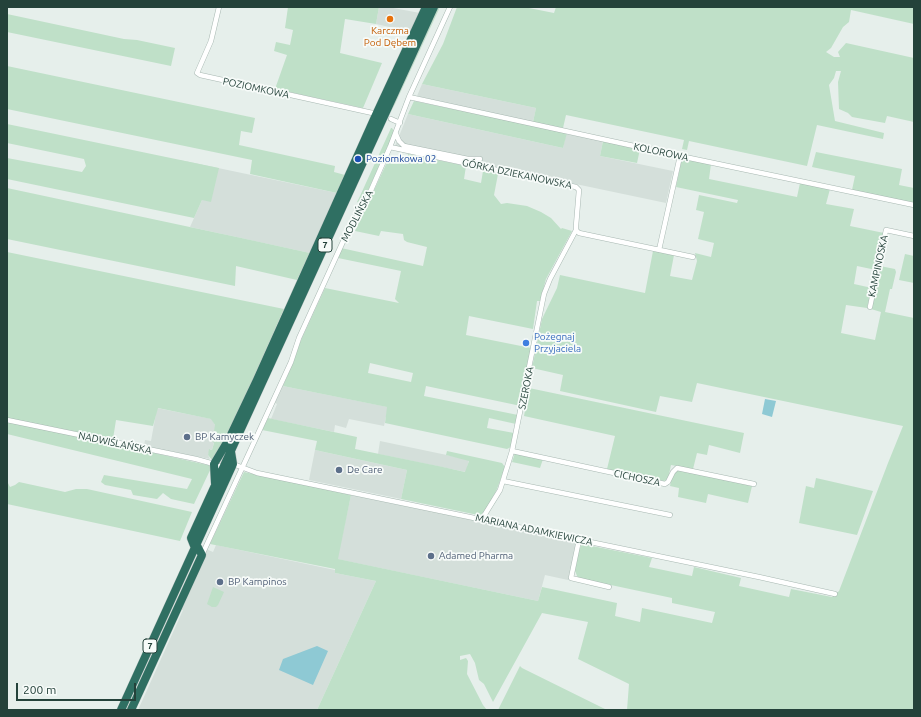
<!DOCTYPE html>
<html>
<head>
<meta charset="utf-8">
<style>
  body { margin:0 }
  #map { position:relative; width:921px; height:717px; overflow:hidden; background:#e6efeb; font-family:Ubuntu,sans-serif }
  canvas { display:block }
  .frame { position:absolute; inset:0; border:8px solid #24423a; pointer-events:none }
  .scale { position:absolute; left:16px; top:683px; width:120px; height:18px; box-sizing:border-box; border:2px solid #24423a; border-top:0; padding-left:5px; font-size:12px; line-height:14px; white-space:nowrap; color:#24423a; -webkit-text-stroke:3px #f7fbf9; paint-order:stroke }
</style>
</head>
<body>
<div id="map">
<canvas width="921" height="717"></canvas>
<div class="frame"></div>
<div class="scale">200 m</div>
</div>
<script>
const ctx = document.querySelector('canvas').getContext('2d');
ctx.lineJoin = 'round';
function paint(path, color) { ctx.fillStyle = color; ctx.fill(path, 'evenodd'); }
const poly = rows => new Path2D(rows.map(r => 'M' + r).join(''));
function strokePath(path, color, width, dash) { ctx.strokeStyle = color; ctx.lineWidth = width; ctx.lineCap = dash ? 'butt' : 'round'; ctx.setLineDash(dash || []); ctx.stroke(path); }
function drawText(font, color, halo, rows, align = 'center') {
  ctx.font = font + ' Ubuntu,sans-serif'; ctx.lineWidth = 3.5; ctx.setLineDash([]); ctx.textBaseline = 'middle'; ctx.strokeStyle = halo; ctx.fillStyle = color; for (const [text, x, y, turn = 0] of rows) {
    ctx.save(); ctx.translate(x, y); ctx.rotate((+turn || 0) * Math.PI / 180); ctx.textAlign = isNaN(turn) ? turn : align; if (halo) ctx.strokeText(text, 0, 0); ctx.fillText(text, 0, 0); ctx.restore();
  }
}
paint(poly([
  [379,7,388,7,420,13,412,32,376,24],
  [422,84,536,108,533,122,417,96],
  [408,114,563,148,566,134,603,141,600,156,673,171,666,203,395,146],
  [180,160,337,193,310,253,190,227,202,200],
  [283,386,388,407,384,426,349,419,346,428,335,425,334,432,271,419,277,404,275,403],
  [157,408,212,419,215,425,217,433,215,439,213,438,212,441,214,442,212,450,210,449,208,455,210,459,144,446,145,440,151,441],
  [380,441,461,458,469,460,466,472,378,454],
  [315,450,407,470,401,499,309,480],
  [351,495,574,541,576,545,568,580,545,575,538,601,337,559],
  [216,545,335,570,335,573,376,581,317,710,138,710,183,610,179,610,204,554,206,549,213,552]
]), '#d4dfda');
paint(poly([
  [288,7,379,7,376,24,345,19,340,53,382,63,363,108,275,89,287,55,274,51,276,42,290,45,293,30,285,28],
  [437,7,440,7,395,104,388,117],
  [457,7,524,7,554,13,556,7,658,8,659,7,914,7,914,24,851,10,849,22,843,27,831,48,826,52,834,57,840,57,838,52,846,43,914,58,914,122,887,116,885,123,852,117,848,113,839,109,838,82,841,71,836,71,834,78,829,85,835,121,884,133,883,139,817,125,807,166,689,141,687,150,682,149,684,140,566,115,563,128,533,122,536,108,422,84,443,44],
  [7,14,124,39,137,40,175,48,171,66,7,32],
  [7,66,255,118,252,133,241,131,239,145,335,166,334,172,345,175,337,193,250,174,252,160,7,109],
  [414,101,567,133,563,148,408,114],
  [7,124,219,168,211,202,202,200,194,218,7,179,7,158,82,172,86,166,84,159,7,143],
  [391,128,392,128,395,133,390,142,362,204,357,202,360,196],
  [603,141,640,149,637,163,600,156],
  [816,152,902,169,899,185,914,188,914,203,852,190,855,176,812,167],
  [408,154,466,166,464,179,481,183,483,171,498,174,494,195,501,204,507,203,527,206,541,212,551,218,561,229,562,228,572,231,546,279,540,301,537,301,533,329,469,316,466,335,531,348,523,385,521,406,426,386,424,396,518,415,516,424,489,418,487,428,514,433,511,447,507,449,385,423,387,407,283,386,293,363,297,349,325,288,399,303,395,299,401,271,338,258,341,248,423,266,427,247,407,242,404,240,403,234,381,231,379,236,355,231,389,158,401,161,407,160],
  [370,363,413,373,411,382,368,373],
  [682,158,711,164,709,179,797,197,800,183,830,189,826,204,854,209,850,226,884,233,876,270,857,266,854,284,872,288,867,308,846,305,841,333,875,340,881,312,871,309,880,266,895,269,896,272,892,289,890,289,885,312,914,318,914,710,627,710,629,684,578,659,588,622,542,613,493,702,484,684,479,680,475,663,470,654,460,656,460,660,466,658,468,661,467,674,483,705,487,710,455,709,454,710,317,710,376,581,335,573,335,569,210,544,244,472,351,495,338,559,538,601,542,587,617,603,615,616,640,622,642,608,712,623,715,612,672,603,672,598,578,578,575,571,579,550,582,544,652,558,649,567,692,576,694,567,741,578,739,586,789,597,791,589,832,597,839,591,888,463,903,426,697,383,692,402,660,396,656,412,560,391,563,375,532,368,542,319,557,288,560,275,645,293,653,251,674,255,670,276,692,280,697,261,695,253,711,257,714,243,698,239,704,212,696,210,699,195,737,203,738,200,676,187],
  [7,188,246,239,310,253,297,280,236,266,235,286,7,239],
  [7,252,284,309,226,441,212,460,208,455,209,449,212,450,214,443,212,441,213,438,215,438,217,433,214,431,215,425,211,419,158,408,153,426,116,420,113,439,7,418],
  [905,254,914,256,914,283,899,280],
  [529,388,744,433,740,453,709,445,707,455,697,453,693,469,671,465,668,479,664,481,607,469,615,436,524,416],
  [268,418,357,437,355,449,443,467,465,472,469,461,446,455,447,451,502,463,505,467,497,489,487,509,482,514,478,515,401,499,407,470,315,450,317,441,262,430],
  [7,420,212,466,194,504,171,499,163,493,157,499,133,495,131,490,105,485,101,482,104,475,187,489,192,479,7,434],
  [515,453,543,459,540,468,512,462],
  [677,470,752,486,748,503,708,494,706,503,678,497,679,488,670,486,673,472],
  [816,478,873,491,857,535,799,523,806,486,814,488],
  [7,481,10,487,15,485,19,482,65,492,76,489,87,489,192,512,180,541,7,504],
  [213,587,224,592,218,605,216,607,212,607,207,604],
  [520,666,522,668,607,710,498,710]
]), '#bfe0c8');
paint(poly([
  [765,399,776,401,772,417,762,414],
  [317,646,328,651,313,685,279,670,283,659]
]), '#8ec9d4');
const street = poly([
  [219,7,211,41,197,73,200,75,377,114],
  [409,97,680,156,914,205],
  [391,119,400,123],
  [396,134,399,141,404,146,468,159,480,159],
  [390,147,576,187,579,190,576,226,576,230,579,233,693,257],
  [659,250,680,156],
  [870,307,886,230,914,236],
  [7,420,196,459,214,464,224,468],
  [512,451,665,484,668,482,673,472,677,468,754,484],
  [233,464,257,473,759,577,835,594],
  [503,481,670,515],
  [482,519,500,490,512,451,544,294,550,279,576,230],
  [579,540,571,578,609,587],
  [202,555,291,362,299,338,346,235,365,204,390,147,409,97,450,7]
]);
const highway = poly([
  [215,483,214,464,229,439,257,380,375,117,426,7],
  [195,548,191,538,434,7],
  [121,710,233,464,231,452],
  [131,710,202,555,196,544]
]);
strokePath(street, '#a8b8b2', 5.5);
strokePath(highway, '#c2cac8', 9);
strokePath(street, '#fff', 4.5);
strokePath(highway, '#2f6f62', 8);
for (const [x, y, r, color] of [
  [390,19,4,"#e8710a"],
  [358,159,4,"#1a4fb4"],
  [526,343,4,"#3f7fe0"],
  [187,437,4,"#5c6f8a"],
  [339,470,4,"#5c6f8a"],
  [431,556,4,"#5c6f8a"],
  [220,582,4,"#5c6f8a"]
]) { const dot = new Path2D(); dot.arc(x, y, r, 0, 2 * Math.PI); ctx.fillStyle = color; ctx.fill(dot); strokePath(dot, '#f7fbf9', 1.5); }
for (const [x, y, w] of [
  [325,245,14],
  [150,646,14]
]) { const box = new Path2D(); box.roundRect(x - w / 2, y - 7, w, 14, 3); ctx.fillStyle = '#f7fbf9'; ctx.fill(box); strokePath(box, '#24423a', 1); }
drawText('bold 9px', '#24423a', null, [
  ["7",325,245],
  ["7",150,646]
]);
drawText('10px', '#c56008', '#f7fbf9', [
  ["Karczma",390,31],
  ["Pod Dębem",390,43]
]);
drawText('10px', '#24423a', '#f7fbf9', [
  ["POZIOMKOWA",256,88,12],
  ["KOLOROWA",661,152,12],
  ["GÓRKA DZIEKANOWSKA",517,174,12],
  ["MODLIŃSKA",357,216,-62],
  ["KAMPINOSKA",878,266,-78],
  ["SZEROKA",526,388,-79],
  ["NADWIŚLAŃSKA",115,443,12],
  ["CICHOSZA",637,478,12],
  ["MARIANA ADAMKIEWICZA",534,530,12]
]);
drawText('10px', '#164399', '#f7fbf9', [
  ["Poziomkowa 02",366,159]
], 'left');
drawText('10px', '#366cbe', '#f7fbf9', [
  ["Pożegnaj",534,337],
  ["Przyjaciela",534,349]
], 'left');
drawText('10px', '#4e5e75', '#f7fbf9', [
  ["BP Kamyczek",195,437],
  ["De Care",347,470],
  ["Adamed Pharma",439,556],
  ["BP Kampinos",228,582]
], 'left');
</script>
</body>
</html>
